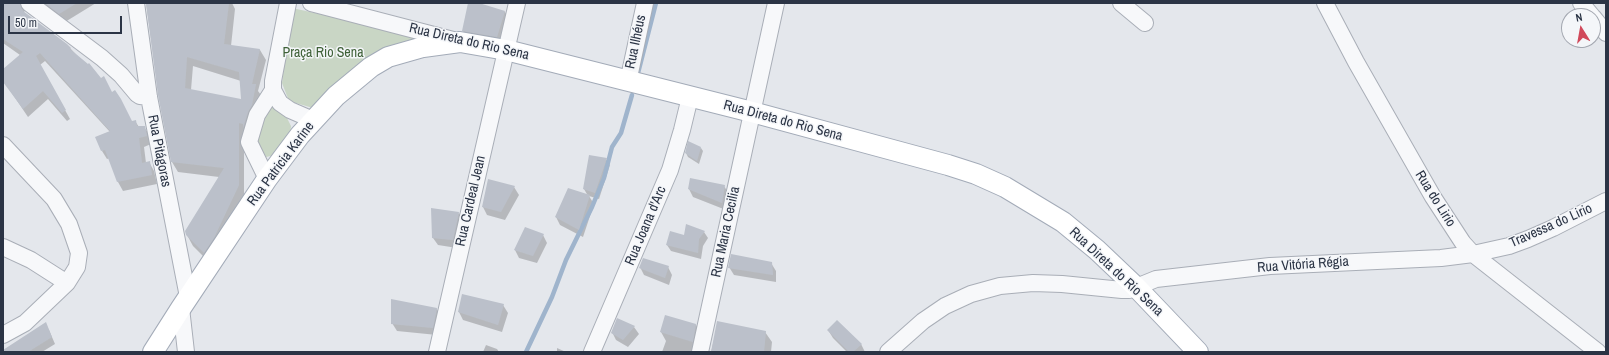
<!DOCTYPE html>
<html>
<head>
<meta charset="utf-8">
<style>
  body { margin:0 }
  #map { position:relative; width:1609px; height:355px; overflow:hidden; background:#e4e7ec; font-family:"Archivo Narrow",sans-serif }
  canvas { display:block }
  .frame { position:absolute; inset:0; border:4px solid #2b3445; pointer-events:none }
  .north { position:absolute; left:1561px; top:8px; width:40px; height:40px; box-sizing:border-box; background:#f4f6f9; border:1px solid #a4a8b1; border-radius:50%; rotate:349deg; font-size:11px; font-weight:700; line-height:16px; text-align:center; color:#2b3445 }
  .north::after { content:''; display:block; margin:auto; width:14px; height:18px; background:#d1495b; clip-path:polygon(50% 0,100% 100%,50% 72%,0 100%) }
  .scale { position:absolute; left:8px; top:16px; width:114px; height:18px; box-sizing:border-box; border:2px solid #2b3445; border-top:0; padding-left:5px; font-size:12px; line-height:14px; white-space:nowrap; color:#2b3445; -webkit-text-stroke:3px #f4f6f9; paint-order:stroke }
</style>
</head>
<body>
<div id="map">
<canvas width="1609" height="355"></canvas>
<div class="frame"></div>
<div class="north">N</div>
<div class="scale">50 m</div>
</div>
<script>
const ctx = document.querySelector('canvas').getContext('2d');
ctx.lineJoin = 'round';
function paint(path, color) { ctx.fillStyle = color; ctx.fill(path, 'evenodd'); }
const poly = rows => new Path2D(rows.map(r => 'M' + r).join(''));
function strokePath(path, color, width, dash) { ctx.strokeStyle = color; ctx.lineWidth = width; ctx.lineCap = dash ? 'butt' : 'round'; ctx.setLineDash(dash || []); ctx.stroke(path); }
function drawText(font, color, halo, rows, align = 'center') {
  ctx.font = font + ' "Archivo Narrow",sans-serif'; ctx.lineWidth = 3; ctx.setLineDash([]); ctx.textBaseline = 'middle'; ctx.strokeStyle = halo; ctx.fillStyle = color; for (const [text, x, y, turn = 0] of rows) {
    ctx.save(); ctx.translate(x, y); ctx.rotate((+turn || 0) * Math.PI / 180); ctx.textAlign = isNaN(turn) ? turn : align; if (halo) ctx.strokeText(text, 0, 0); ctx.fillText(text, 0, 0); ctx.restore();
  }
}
paint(poly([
  [292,8,416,35,413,44,313,108,289,101,282,83],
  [268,103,287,118,291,126,290,139,276,155,266,157,256,139]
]), '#c9d6c5');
paint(poly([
  [3,3,30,3,26,6,24,13,70,48,112,93,132,122,135,121,139,127,144,127,150,136,151,144,144,147,146,163,149,162,154,171,157,184,123,191,118,182,110,158,107,159,102,151,110,132,45,61,40,65,70,119,67,121,48,99,28,117,3,80,3,71,20,55,3,43],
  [38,3,96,3,65,22],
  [146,3,232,3,235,9,231,46,260,50,266,60,258,91,261,95,244,133,244,196,210,263,193,246,187,235,219,177,178,172,172,162,159,95],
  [193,66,241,81,242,100,191,90],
  [469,3,475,3,505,12,511,23,503,48,470,42,463,31],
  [701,148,703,151,699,164,688,157,686,153],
  [606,159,610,165,599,199,589,196,594,204,583,237,560,225,556,217,588,196,584,189],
  [489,180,514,187,519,195,505,220,487,215,483,207],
  [724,186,729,194,726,210,693,197,689,189],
  [459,213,463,220,457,248,438,245,433,238],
  [704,232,708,238,703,246,701,259,671,251,667,245,684,236],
  [543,235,547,243,537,263,519,258,515,250],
  [771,263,776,271,776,282,734,275,729,267],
  [640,267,668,267,672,275,669,285,644,275],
  [463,295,503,305,508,313,502,332,463,320,459,312],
  [436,308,441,316,437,335,397,331,392,323],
  [718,323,765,332,772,342,771,352,711,352],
  [696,325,702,336,698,352,662,352,666,341,661,332],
  [634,327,639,334,628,347,616,340,612,332],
  [49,330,55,344,42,352,17,352],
  [828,330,861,344,865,352,847,352,833,338],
  [486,345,497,349,499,352,483,352],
  [557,348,566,352,557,352]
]), '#0003');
strokePath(poly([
  [637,77,656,3],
  [526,352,552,297,566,260,592,207,604,178,612,147,621,133,632,95]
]), '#9fb4cc', 4.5);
paint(poly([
  [3,3,20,3,23,11,67,44,71,48,70,49,88,64,89,63,101,78,104,76,112,92,115,90,121,99,132,121,136,120,137,126,145,126,147,136,139,138,142,163,150,161,152,175,117,182,105,150,101,151,95,137,110,131,40,53,36,56,66,110,62,113,43,91,23,109,3,82,3,69,23,52,3,39],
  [45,3,77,3,59,14],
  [146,3,229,3,224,44,260,49,252,84,256,84,252,105,248,112,243,128,243,124,239,123,239,185,214,238,204,253,186,235,185,231,224,168,171,162,158,95],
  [187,57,239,72,241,99,185,88],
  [468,3,479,3,505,11,497,37,462,31],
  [688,141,701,147,697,161,685,153],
  [589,155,607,158,595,193,583,189],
  [690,178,725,185,722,203,688,189],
  [488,179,515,186,501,212,482,207],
  [568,188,590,195,579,230,555,217],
  [431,208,459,212,453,240,432,238],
  [686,224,705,231,699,239,698,253,666,245,670,231,684,235],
  [525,227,544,234,533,256,514,250],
  [731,254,772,262,773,275,728,268],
  [643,258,669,266,665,278,639,268],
  [462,294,504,304,498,325,458,312],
  [391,299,437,308,433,328,391,324],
  [665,315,696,324,693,342,660,332],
  [617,318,635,326,623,340,611,333],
  [837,320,862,344,853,352,849,352,827,330],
  [717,321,766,331,764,352,711,352],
  [46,322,52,337,28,352,3,352,3,350]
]), '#bbc0ca');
const minor = poly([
  [29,3,102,58,121,75,137,94,140,96,149,97],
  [136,3,149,97,188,297],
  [288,3,273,81,273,90,280,103,290,110,313,120],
  [311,3,457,41],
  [1121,3,1145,23],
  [1325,3,1356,62,1433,197,1463,243,1473,254,1598,352],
  [1581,3,1592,16],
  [1593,17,1606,33],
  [628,82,645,3],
  [3,145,54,199,69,224,79,253,77,267,67,283,25,323,3,335],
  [267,179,249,142,257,115,273,90],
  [3,247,31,260,67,283],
  [181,308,186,352],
  [437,352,517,3],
  [592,352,670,170,682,130,690,97],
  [700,352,776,3],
  [888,352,923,321,945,306,971,294,1000,286,1033,283,1062,284,1122,290,1129,290,1156,279,1270,266,1441,258,1473,254,1509,246,1528,239,1553,228,1606,201]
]);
const major = poly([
  [153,352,181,308,267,179,300,135,336,96,371,67,388,57,423,47,460,42,506,50,752,112,948,165,976,174,1005,187,1063,222,1097,250,1136,287,1198,352]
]);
strokePath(minor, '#a9aeb7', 18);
strokePath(major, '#a3abb8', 22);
strokePath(minor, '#f7f8fa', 16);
strokePath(major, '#fff', 20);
drawText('14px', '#2b3445', '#f4f6f9', [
  ["Rua Direta do Rio Sena",469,42,13],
  ["Rua Ilhéus",636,42,-78],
  ["Rua Direta do Rio Sena",783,121,15],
  ["Rua Pitágoras",159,151,79],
  ["Rua Patricia Karine",281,164,-53],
  ["Rua do Lirio",1435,199,58],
  ["Rua Cardeal Jean",471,201,-77],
  ["Rua Joana d'Arc",646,226,-67],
  ["Travessa do Lirio",1551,226,-24],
  ["Rua Maria Cecilia",726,232,-78],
  ["Rua Vitória Régia",1303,265,-4],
  ["Rua Direta do Rio Sena",1116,272,43]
]);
drawText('14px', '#3f6138', '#f4f6f9', [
  ["Praça Rio Sena",323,53]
]);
</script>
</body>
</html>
